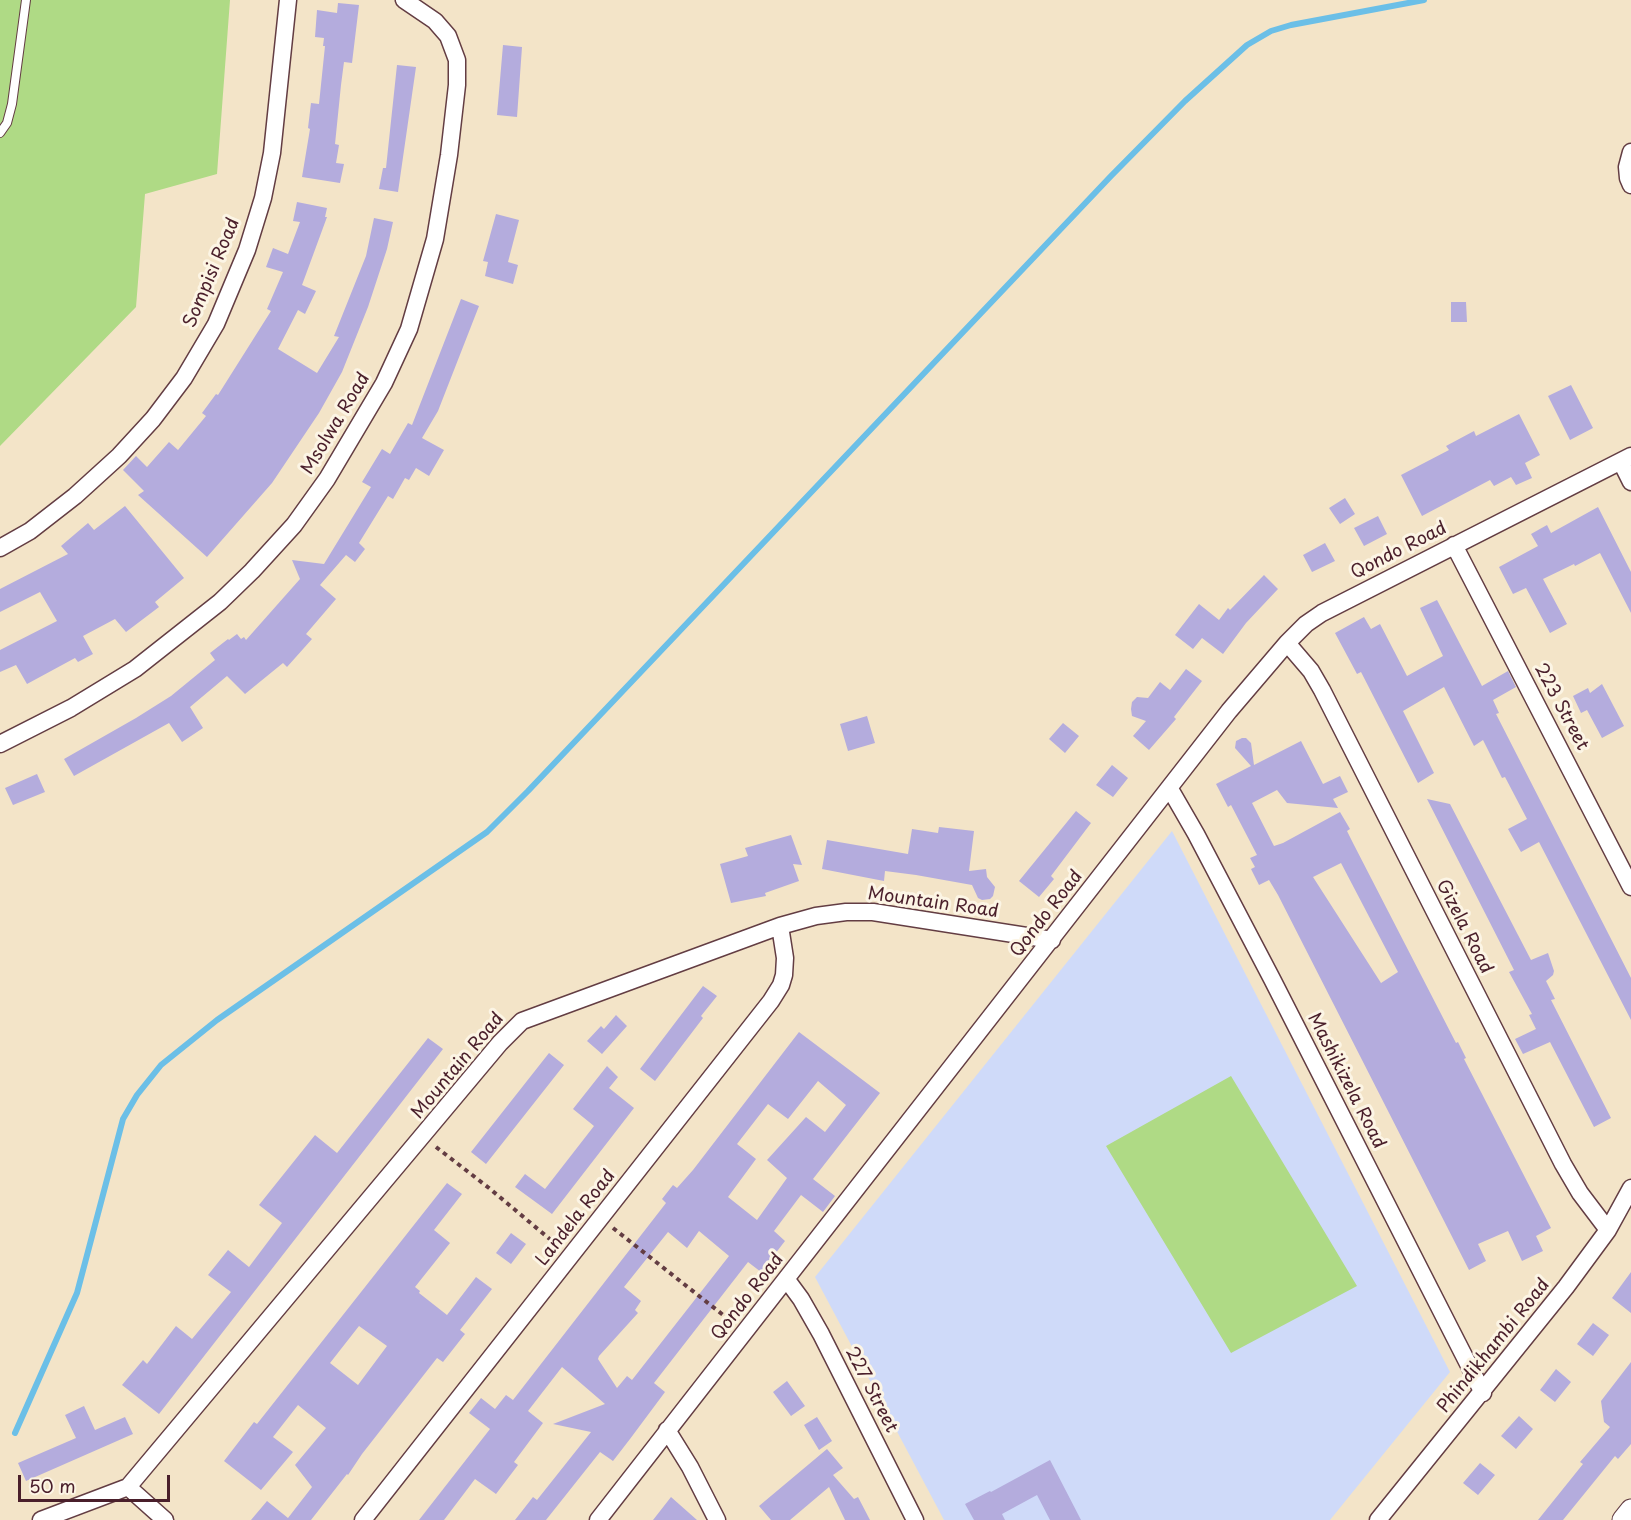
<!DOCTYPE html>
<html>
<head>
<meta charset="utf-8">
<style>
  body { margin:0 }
  #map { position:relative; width:1631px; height:1520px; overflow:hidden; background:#f3e4c8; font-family:"Playpen Sans",sans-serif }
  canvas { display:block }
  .scale { position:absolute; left:18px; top:1475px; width:152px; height:27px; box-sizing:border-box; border:3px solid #4a1f2b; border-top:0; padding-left:8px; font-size:18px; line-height:21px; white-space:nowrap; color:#4a1f2b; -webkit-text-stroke:4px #fcf5e5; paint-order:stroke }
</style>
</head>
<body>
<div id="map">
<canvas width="1631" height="1520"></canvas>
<div class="scale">50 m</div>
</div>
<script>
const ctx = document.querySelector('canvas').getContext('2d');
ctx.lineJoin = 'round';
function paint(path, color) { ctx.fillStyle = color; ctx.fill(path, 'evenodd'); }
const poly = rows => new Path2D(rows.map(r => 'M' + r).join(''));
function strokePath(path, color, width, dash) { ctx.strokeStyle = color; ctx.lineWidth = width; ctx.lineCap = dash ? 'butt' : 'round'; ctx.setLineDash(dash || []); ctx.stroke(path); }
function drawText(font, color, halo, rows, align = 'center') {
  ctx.font = font + ' "Playpen Sans",sans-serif'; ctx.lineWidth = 6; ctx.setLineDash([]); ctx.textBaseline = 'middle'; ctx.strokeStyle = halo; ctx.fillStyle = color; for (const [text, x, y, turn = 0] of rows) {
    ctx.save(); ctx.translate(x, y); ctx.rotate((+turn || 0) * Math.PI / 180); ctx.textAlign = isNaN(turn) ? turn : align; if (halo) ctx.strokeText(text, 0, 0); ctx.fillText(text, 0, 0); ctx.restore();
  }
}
paint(poly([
  [1172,831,1450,1372,1330,1520,944,1520,815,1277]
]), '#cfdaf9');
paint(poly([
  [0,0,230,0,217,174,145,194,136,307,0,446],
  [1231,1076,1357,1286,1231,1353,1106,1146]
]), '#afda85');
strokePath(poly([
  [15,1433,77,1293,123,1119,137,1095,161,1065,217,1020,487,832,528,791,1111,176,1185,101,1247,45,1271,31,1291,25,1424,0]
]), '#6bbfe7', 6);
paint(poly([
  [338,3,359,5,352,63,344,62,341,85,335,144,339,145,336,163,344,164,340,183,302,177,310,129,308,128,311,103,319,104,325,46,323,46,324,38,315,37,317,10,337,13],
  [503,45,522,47,517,117,497,115],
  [397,65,416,67,398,192,379,189,383,168,386,168],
  [297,202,327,208,325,217,327,217,302,285,316,291,305,314,298,310,278,349,317,373,339,337,334,336,366,256,374,218,393,222,387,249,368,307,342,372,319,413,272,483,207,557,138,495,144,491,123,470,136,456,147,467,169,442,178,450,206,416,202,413,216,394,218,395,271,311,267,309,283,272,266,267,273,248,288,254,300,222,293,221],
  [496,214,519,220,508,262,518,265,513,284,485,276,488,262,483,261],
  [461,299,479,306,438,411,422,438,444,450,429,476,416,468,409,480,405,478,393,499,388,496,359,543,365,549,355,562,346,555,320,585,336,599,306,634,312,639,287,667,283,663,245,694,227,676,190,707,203,728,182,742,169,723,74,776,64,759,136,718,171,696,215,660,210,653,228,639,229,640,237,634,241,639,244,637,246,640,300,579,292,560,324,564,371,487,362,482,382,449,390,454,408,423,412,425],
  [1451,302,1466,302,1467,322,1451,322],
  [1571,385,1593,428,1570,440,1548,396],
  [1519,414,1540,455,1525,463,1532,478,1516,485,1511,477,1494,486,1490,480,1422,516,1401,475,1449,450,1446,446,1474,431,1476,436],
  [1345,498,1355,514,1340,524,1329,508],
  [125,506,184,578,155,602,159,607,126,632,115,619,83,636,93,654,78,662,75,658,27,684,16,665,0,672,0,650,57,621,40,592,0,612,0,589,68,554,61,546,88,523,94,530],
  [1598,507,1631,572,1631,613,1600,553,1575,566,1574,564,1543,579,1567,624,1550,633,1526,588,1513,594,1499,567,1538,546,1531,534,1547,525,1551,533],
  [1378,516,1387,534,1364,546,1354,528],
  [1325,543,1335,561,1312,572,1303,555],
  [1264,575,1278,589,1246,623,1223,654,1202,638,1193,649,1175,635,1199,604,1219,620,1228,608,1230,610],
  [1437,600,1482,686,1508,671,1516,687,1493,700,1499,713,1496,714,1631,978,1631,1020,1539,842,1521,852,1508,829,1527,819,1505,777,1502,778,1483,740,1474,746,1444,687,1403,711,1434,773,1418,783,1361,672,1357,674,1335,633,1364,617,1371,629,1380,624,1407,676,1443,656,1420,608],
  [1186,669,1202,681,1174,717,1176,719,1149,750,1133,736,1146,721,1132,716,1131,709,1132,702,1137,697,1148,698,1160,682,1170,690],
  [1602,684,1624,726,1602,738,1587,710,1581,713,1573,696,1588,688,1590,693],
  [867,716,875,743,848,751,840,724],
  [1063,723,1079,736,1065,753,1049,739],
  [1242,738,1246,738,1251,743,1254,765,1301,741,1323,784,1340,776,1348,792,1333,799,1338,808,1287,803,1277,790,1252,803,1274,846,1283,843,1340,812,1350,829,1347,831,1354,845,1456,1043,1458,1042,1466,1058,1464,1059,1551,1228,1536,1236,1543,1251,1522,1261,1508,1231,1478,1244,1486,1261,1469,1270,1278,895,1269,880,1259,885,1251,869,1255,867,1250,858,1257,855,1231,805,1228,807,1216,784,1251,766,1235,748,1236,741],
  [1341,863,1398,972,1381,983,1313,877],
  [1112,765,1128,778,1113,797,1096,785],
  [37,774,45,792,13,805,5,788],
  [1427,799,1450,804,1531,960,1548,953,1554,971,1553,975,1546,981,1555,999,1551,1000,1611,1118,1594,1127,1550,1042,1523,1054,1515,1039,1536,1029,1529,1015,1532,1014,1509,972,1514,970],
  [1076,811,1091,823,1051,876,1054,879,1039,897,1019,881],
  [939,827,974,831,969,871,986,869,987,877,995,887,993,896,990,899,982,900,978,898,972,885,916,875,885,871,884,881,822,869,827,840,908,854,912,829,938,833],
  [791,835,802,865,793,864,799,881,765,893,766,896,731,903,720,864,748,856,745,848],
  [703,986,717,996,701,1016,703,1018,655,1081,640,1069],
  [616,1015,627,1026,602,1054,587,1041,601,1026,604,1029],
  [799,1032,880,1093,813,1179,835,1196,823,1212,801,1195,774,1231,785,1241,761,1272,748,1262,654,1383,665,1392,630,1439,613,1461,600,1452,546,1520,515,1520,533,1497,537,1500,591,1432,553,1424,605,1404,562,1367,528,1411,543,1423,514,1462,518,1465,496,1494,475,1479,444,1520,419,1520,490,1429,469,1413,481,1398,495,1409,506,1395,513,1400,666,1203,662,1199,673,1185,677,1188,693,1170],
  [818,1081,846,1105,825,1132,806,1117,767,1160,787,1178,757,1220,728,1197,756,1159,737,1144,768,1104,788,1119],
  [699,1231,729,1256,632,1380,627,1376,617,1388,598,1359,599,1356,638,1313,635,1310,641,1301,624,1287,668,1232,687,1248],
  [428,1038,443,1049,159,1414,122,1385,143,1360,147,1364,176,1326,192,1339,231,1292,208,1275,228,1250,249,1267,282,1223,259,1205,315,1135,337,1153],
  [549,1053,564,1065,486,1164,471,1152],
  [607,1066,618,1077,609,1088,634,1108,552,1214,515,1187,525,1174,545,1189,594,1126,573,1109],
  [447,1183,462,1194,434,1230,450,1243,415,1287,420,1291,419,1293,447,1315,476,1277,492,1289,460,1330,465,1334,443,1362,437,1358,362,1454,348,1475,347,1474,311,1520,251,1520,267,1501,288,1518,312,1487,295,1465,326,1428,298,1405,273,1437,293,1452,261,1490,224,1461,254,1422,257,1424],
  [359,1326,387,1346,358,1385,330,1363],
  [511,1233,526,1244,511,1264,496,1253],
  [1631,1272,1631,1313,1612,1298],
  [1593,1323,1609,1335,1593,1356,1577,1344],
  [1631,1362,1631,1444,1618,1459,1615,1456,1563,1520,1538,1520,1583,1464,1580,1462,1610,1427,1604,1422,1601,1401],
  [1556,1369,1571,1382,1555,1402,1540,1390],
  [787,1381,805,1406,791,1416,773,1392],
  [84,1406,95,1430,125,1417,133,1434,26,1481,18,1463,76,1438,65,1415],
  [1519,1416,1533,1429,1516,1449,1501,1436],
  [817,1417,832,1441,819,1450,804,1425],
  [827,1449,843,1468,833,1475,854,1499,858,1497,870,1520,845,1520,829,1487,790,1520,771,1520,759,1506],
  [1050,1460,1081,1520,1050,1520,1037,1495,1002,1514,1005,1520,974,1520,965,1504,990,1491,991,1492],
  [1480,1463,1495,1475,1478,1495,1463,1483],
  [671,1497,697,1520,653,1520]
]), '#b4acdd');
const service = poly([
  [0,133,7,123,12,104,26,0]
]);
const minor = poly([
  [1631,152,1627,167,1628,178,1631,185],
  [1621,462,1631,482],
  [1454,545,1631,887],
  [0,548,30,531,75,496,119,456,153,419,184,378,216,324,247,250,263,198,272,153,288,0],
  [1287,643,1311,671,1322,690,1563,1164,1580,1193,1608,1230],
  [0,744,71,708,135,669,220,602,252,571,294,525,327,479,384,383,409,329,435,239,449,155,457,85,457,60,448,36,435,21,404,0],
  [1170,789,1196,834,1272,979,1483,1393],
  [787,1280,801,1299,821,1334,915,1520],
  [667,1430,690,1467,717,1520],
  [128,1487,165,1520],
  [41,1520,128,1487,500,1043,522,1021,780,926,816,916,846,912,873,912,1052,940],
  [363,1520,771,1001,781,985,784,975,785,958,780,926],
  [598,1520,1229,711,1287,643,1306,624,1322,613,1631,456],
  [1378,1520,1566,1287,1608,1230,1631,1188]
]);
const tertiary = poly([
  [1623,1520,1631,1510]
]);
strokePath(service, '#633d43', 10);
strokePath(minor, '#633d43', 19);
strokePath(tertiary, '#633d43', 23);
strokePath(poly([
  [436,1147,489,1188,558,1246],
  [613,1228,732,1322]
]), '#633d43', 4, [4.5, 4.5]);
strokePath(service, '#fff', 8);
strokePath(minor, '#fff', 16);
strokePath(tertiary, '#fff', 21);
drawText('18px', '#4a1f2b', '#fcf5e5', [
  ["Sompisi Road",212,273,-67],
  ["Msolwa Road",336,424,-59],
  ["Qondo Road",1399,551,-27],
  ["223 Street",1561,707,62],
  ["Mountain Road",933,903,8],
  ["Qondo Road",1047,914,-52],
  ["Gizela Road",1464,927,63],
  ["Mountain Road",458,1066,-50],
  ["Mashikizela Road",1346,1081,63],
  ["Landela Road",576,1218,-52],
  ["Qondo Road",748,1297,-52],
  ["Phindikhambi Road",1494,1346,-51],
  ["227 Street",871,1390,63]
]);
</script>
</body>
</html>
